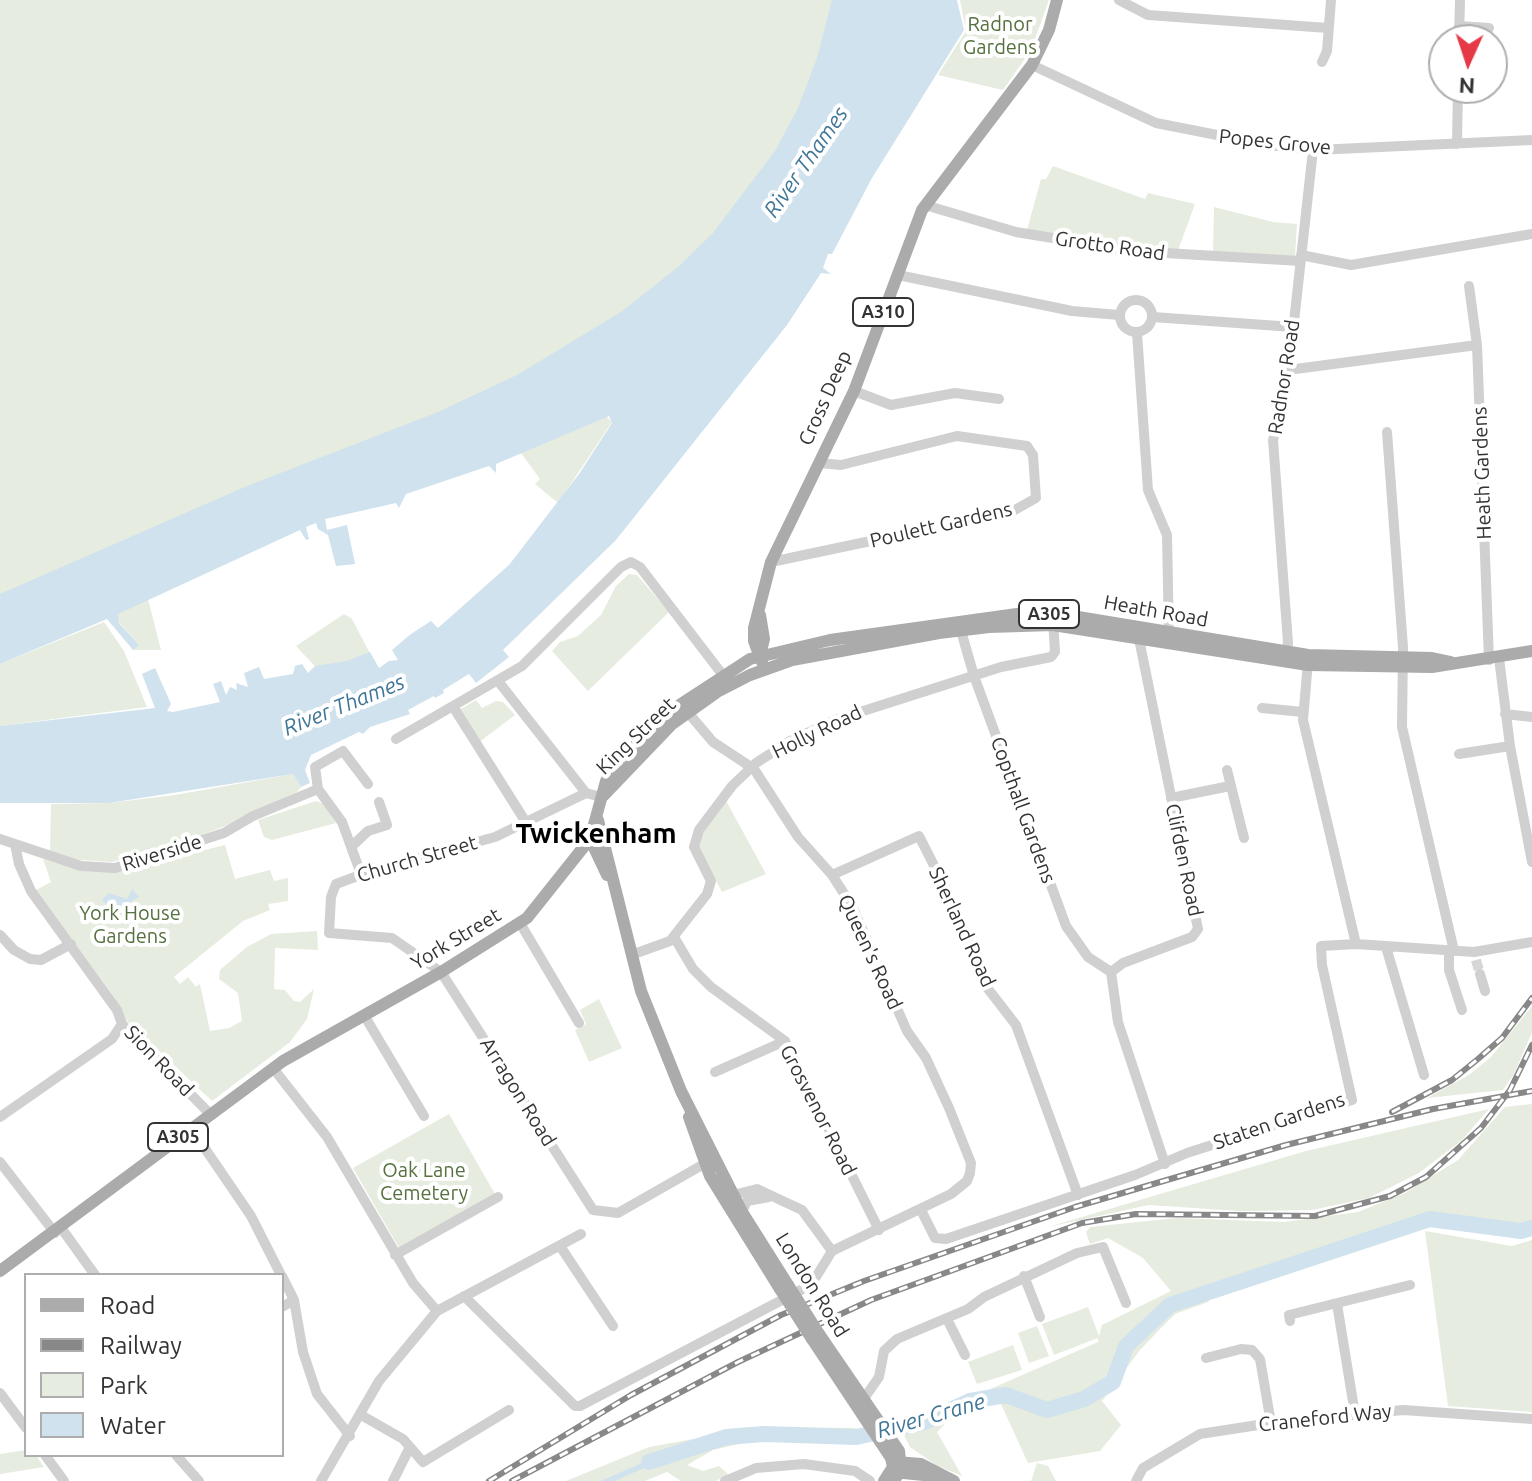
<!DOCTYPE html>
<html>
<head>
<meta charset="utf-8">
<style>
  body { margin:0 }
  #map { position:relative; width:1532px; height:1481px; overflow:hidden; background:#fff; font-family:Ubuntu,sans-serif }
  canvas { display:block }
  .legend { position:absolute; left:24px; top:1273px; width:260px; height:184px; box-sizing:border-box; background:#fff; border:2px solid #adadad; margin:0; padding:10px 14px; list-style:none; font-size:24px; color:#333 }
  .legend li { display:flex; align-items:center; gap:16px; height:40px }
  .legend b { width:40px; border:2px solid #adadad }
  .north { position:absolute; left:1428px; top:24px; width:80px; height:80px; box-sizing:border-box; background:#fff; border:2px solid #adadad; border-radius:50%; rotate:183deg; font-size:22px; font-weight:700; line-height:32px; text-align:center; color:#333 }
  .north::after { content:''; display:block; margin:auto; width:28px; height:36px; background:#e63946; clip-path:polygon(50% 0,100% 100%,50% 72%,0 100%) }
</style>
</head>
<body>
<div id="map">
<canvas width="1532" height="1481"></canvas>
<ul class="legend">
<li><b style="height:10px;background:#ababab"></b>Road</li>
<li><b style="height:10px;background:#888"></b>Railway</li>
<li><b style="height:22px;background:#e6ecdf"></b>Park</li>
<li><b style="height:22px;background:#cfe2ee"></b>Water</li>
</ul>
<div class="north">N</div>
</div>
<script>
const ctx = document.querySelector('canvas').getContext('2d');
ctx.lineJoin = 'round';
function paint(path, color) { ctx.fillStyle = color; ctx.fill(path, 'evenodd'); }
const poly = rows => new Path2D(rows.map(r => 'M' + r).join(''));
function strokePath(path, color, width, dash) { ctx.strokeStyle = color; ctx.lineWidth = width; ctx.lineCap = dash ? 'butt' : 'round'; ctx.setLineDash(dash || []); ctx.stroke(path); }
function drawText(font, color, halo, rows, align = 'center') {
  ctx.font = font + ' Ubuntu,sans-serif'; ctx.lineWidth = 8; ctx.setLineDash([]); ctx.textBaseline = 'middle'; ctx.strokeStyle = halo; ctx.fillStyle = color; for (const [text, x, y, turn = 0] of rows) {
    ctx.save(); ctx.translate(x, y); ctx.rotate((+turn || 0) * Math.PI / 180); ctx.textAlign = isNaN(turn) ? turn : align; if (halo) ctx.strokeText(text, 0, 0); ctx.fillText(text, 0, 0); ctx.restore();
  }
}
paint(poly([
  [0,0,836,0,815,83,774,160,725,229,654,293,485,398,0,602],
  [960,0,1049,0,1031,50,1003,90,938,75,966,31],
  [1053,166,1145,199,1148,193,1195,204,1177,253,1027,230,1041,179,1046,179],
  [1214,207,1273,222,1297,224,1295,256,1213,255],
  [605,415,612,422,558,503,535,484,540,479,521,453],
  [629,574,637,575,669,612,588,691,552,651,560,642,578,636,601,615,616,586],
  [148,599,161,650,133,650,139,645,119,622,117,614],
  [344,614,352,619,378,669,326,678,296,646],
  [104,622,124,651,147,707,0,726,0,664],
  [476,700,482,708,496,701,503,702,515,715,478,743,459,710],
  [293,774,301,787,297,792,228,825,177,844,112,862,79,860,50,852,51,804,109,803,175,795],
  [724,797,766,874,722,892,698,846,706,823],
  [316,801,324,804,336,823,272,840,264,837,258,820],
  [225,845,235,879,270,870,274,881,288,878,288,901,268,904,270,910,243,921,174,977,180,984,188,977,196,987,200,984,210,1031,229,1028,242,1021,238,993,219,979,220,970,247,947,271,934,317,931,318,950,275,948,274,989,285,990,294,1001,300,1002,314,989,307,1019,290,1042,212,1101,123,1017,115,998,36,890,51,882,43,859,83,871,116,872],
  [599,999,622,1048,589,1062,575,1030,586,1024,580,1010],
  [1532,1006,1532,1032,1514,1074,1503,1090,1427,1098,1469,1075,1491,1057],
  [1532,1104,1532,1222,1514,1223,1429,1215,1217,1288,1208,1302,1175,1314,1165,1324,1140,1350,1102,1401,1121,1425,1100,1451,1028,1463,1001,1404,993,1403,948,1421,937,1432,962,1476,936,1465,910,1447,903,1433,912,1427,949,1407,1098,1342,1098,1338,1054,1355,1042,1324,1088,1307,1099,1336,1102,1325,1171,1291,1143,1258,1108,1238,1090,1244,1086,1232,1090,1227,1177,1218,1284,1222,1358,1212,1405,1193,1458,1160,1505,1107],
  [1489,1109,1462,1140,1419,1173,1369,1198,1312,1210,1239,1211,1149,1205,1048,1227,1306,1151],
  [449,1114,495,1194,399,1248,353,1168],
  [1425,1231,1512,1246,1532,1240,1532,1412,1448,1406],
  [1037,1326,1049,1356,1029,1363,1018,1333],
  [1013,1345,1022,1370,977,1384,968,1362],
  [760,1427,855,1428,862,1440,756,1440,713,1450,687,1465,703,1471,719,1466,728,1474,716,1481,681,1481,667,1472,645,1481,566,1481,649,1447],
  [26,1450,26,1455,36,1455,44,1467,0,1474,0,1454],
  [1037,1463,1048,1466,1056,1481,1031,1481]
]), '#e6ecdf');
paint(poly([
  [832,0,957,0,964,30,872,178,832,254,828,254,823,268,831,274,821,273,787,325,616,540,503,650,509,657,476,683,469,674,443,690,444,693,435,698,434,696,408,710,410,714,370,727,363,734,359,732,311,755,305,770,310,783,301,787,293,774,109,803,0,803,0,726,155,708,142,674,155,668,171,704,167,711,173,712,220,702,213,684,221,681,226,695,230,687,237,690,236,683,248,687,244,673,259,667,264,679,293,674,295,666,302,664,308,673,315,666,347,661,370,652,379,668,389,661,398,660,392,650,411,634,431,621,438,628,509,565,579,474,612,423,609,416,496,464,496,473,489,466,406,494,399,508,396,503,325,519,327,530,347,525,355,564,336,566,328,535,318,529,316,523,306,527,309,539,306,540,300,530,118,614,119,623,139,645,133,650,107,619,0,664,0,594,247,486,438,412,517,375,621,312,678,267,713,233,775,151,798,108,817,58],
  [132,889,139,897,123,906,110,907,102,900,109,893,127,899],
  [667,1452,668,1457,615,1481,601,1481]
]), '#cfe2ee');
strokePath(poly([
  [649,1462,726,1437,764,1434,856,1437,922,1423,970,1401,1006,1395,1047,1410,1084,1399,1113,1382,1126,1346,1170,1305,1430,1219,1521,1231,1532,1228]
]), '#cfe2ee', 16);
strokePath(poly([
  [1476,960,1480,974]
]), '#d6d6d6', 10, [10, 5]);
strokePath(poly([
  [1119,0,1148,15,1328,28],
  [1459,26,1489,28],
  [1459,40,1460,0],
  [1322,62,1327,51,1331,0],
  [1032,65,1156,123,1268,145,1316,150,1532,140],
  [1457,144,1458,88],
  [925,205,1016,232,1132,251,1300,261],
  [1301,255,1351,265,1532,234],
  [898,275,1072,311,1119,315],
  [1469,286,1477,345,1489,660],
  '1120 316a16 16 0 1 1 32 0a16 16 0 1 1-32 0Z',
  [1153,317,1293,327],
  [1137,333,1148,490,1167,535,1169,639],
  [1288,370,1477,345],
  [854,391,891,405,955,393,999,399],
  [1387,432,1403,647,1402,727,1454,951],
  [771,562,1013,511,1036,498,1033,455,1027,446,957,436,841,465,819,463],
  [959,624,974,676,1066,926,1088,957,1111,972],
  [1139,639,1198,929,1192,937,1123,963,1111,972,1118,1022,1165,1164],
  [1286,656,1288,643,1273,440,1286,394,1313,150],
  [1499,658,1510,746,1532,862],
  [1308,661,1303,720,1356,944],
  [498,681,586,793,601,797],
  [454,708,527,824],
  [1262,708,1303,712],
  [1505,714,1532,717],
  [396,739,522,666,621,567,631,562,640,567,722,674],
  [1459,754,1510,746],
  [1227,770,1244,838],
  [586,793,495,837,371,871,336,884,331,897,329,933,392,938,441,972,593,1210,618,1213,704,1164],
  [1171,798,1230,786],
  [0,839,81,866,115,868,224,833,253,816,318,789],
  [15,844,19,864,31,891,117,1010,122,1024,209,1113],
  [352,846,368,831,387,825,379,802],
  [361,874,342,822,318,789,315,767,343,751,368,784],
  [832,875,919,836,950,897,985,985,1016,1025,1078,1195],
  [520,923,579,1023],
  [0,935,14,950,30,959,41,960,71,944],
  [674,937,693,969,711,987,785,1041,879,1230],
  [1386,947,1424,1075],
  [1449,951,1449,970,1462,1010],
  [631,955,670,941,707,894,711,881,694,847,699,830,732,786,756,763,790,741,835,720,1001,667,1051,657,1055,652,1053,620],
  [1480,974,1485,991],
  [364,1015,424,1116],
  [273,1068,327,1137,413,1283,437,1311],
  [715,1072,785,1041],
  [0,1117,112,1039,122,1024],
  [191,1128,251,1216,281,1275],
  [0,1162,55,1233],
  [733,1195,757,1189,802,1210,832,1251],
  [921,1210,935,1238,946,1239,1135,1175,1187,1153,1352,1100,1322,965,1321,946,1356,944,1474,952,1532,942],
  [742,1212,747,1201,769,1197],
  [62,1229,95,1275],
  [560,1246,613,1326],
  [395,1255,498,1197],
  [282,1276,294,1300,303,1352,317,1394,350,1436],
  [1024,1276,1040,1317],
  [464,1296,575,1406,580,1406,801,1290,816,1277,832,1251,951,1194,967,1181,970,1173,971,1163,949,1108,926,1058,907,1031,852,906,832,875,798,837,754,769,713,742,685,709],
  [1337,1304,1355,1414],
  [282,1307,294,1300],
  [947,1319,965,1355],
  [1290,1321,1289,1315,1410,1285],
  [1206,1358,1241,1349,1252,1350,1260,1359,1271,1423],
  [0,1393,26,1428],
  [863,1400,879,1377,884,1351,897,1339,968,1309,984,1297,1077,1253,1103,1247,1126,1303],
  [361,1415,403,1439,423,1462,509,1410],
  [45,1455,64,1481],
  [176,1455,199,1481],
  [321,1481,379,1381,437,1311,581,1234],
  [393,1481,410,1447],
  [725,1481,756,1468,804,1464,855,1471,870,1481],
  [1136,1481,1143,1468,1200,1434,1271,1423,1403,1410,1532,1419]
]), '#d0d0d0', 10);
strokePath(poly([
  [760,615,764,639,760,655],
  [762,662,754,641,754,628,771,562,854,391,922,210,1032,65,1049,30,1057,0],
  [603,796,672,724,717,692,750,675,792,660,939,633,989,627,1053,625,1308,665,1432,667,1532,651],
  [598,820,641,991,681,1091,742,1212,788,1285],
  [590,839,607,875],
  [689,1117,710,1176,780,1289],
  [0,1271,283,1061,441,972,527,918,590,839,606,781,624,756,681,704,750,659,830,640,1017,614,1078,617,1308,655,1432,658,1451,662],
  [819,1334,899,1451,901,1469,894,1481],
  [812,1339,891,1458,893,1467,884,1481],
  [896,1462,921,1464,954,1481],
  [894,1472,943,1477]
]), '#ababab', 12);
const rail = poly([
  [1392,1112,1452,1080,1478,1059,1502,1038,1532,998],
  [489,1481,631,1395,781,1315,864,1281,1075,1207,1286,1145,1433,1109,1532,1091],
  [512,1481,738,1362,871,1300,1082,1223,1136,1214,1315,1216,1390,1196,1426,1177,1481,1128,1510,1090,1532,1045]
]);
strokePath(rail, '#888', 6);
strokePath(rail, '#fff', 3, [9]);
strokePath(poly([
  [788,1285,819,1334],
  [780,1289,812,1339]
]), '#ababab', 12);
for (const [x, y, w] of [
  [883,312,60],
  [1049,614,60],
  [178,1137,60]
]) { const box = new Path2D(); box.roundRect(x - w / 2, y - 14, w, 28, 6); ctx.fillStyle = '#fff'; ctx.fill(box); strokePath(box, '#333', 2); }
drawText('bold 18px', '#333', null, [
  ["A310",883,312],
  ["A305",1049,614],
  ["A305",178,1137]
]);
drawText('20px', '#56703f', '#fff', [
  ["Radnor",1000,24],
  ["Gardens",1000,47],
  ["York House",130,913],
  ["Gardens",130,936],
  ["Oak Lane",424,1170],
  ["Cemetery",424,1193]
]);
drawText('20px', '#333', '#fff', [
  ["Popes Grove",1275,142,6],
  ["Grotto Road",1110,246,8],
  ["Radnor Road",1284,377,-81],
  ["Cross Deep",825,398,-66],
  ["Heath Gardens",1482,473,-92],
  ["Poulett Gardens",941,525,-13],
  ["Heath Road",1156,611,10],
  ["Holly Road",817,732,-26],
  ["King Street",636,736,-44],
  ["Copthall Gardens",1023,810,70],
  ["Riverside",162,853,-17],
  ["Church Street",417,859,-16],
  ["Clifden Road",1184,860,78],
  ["Sherland Road",962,927,65],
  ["York Street",456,939,-31],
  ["Queen's Road",870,952,65],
  ["Sion Road",159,1061,46],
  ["Arragon Road",518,1092,58],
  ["Grosvenor Road",818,1110,63],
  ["Staten Gardens",1279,1121,-19],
  ["London Road",812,1285,58],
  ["Craneford Way",1325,1418,-6]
]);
drawText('italic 22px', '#3f7597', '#fff', [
  ["River Thames",806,162,-55],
  ["River Thames",344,705,-22],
  ["River Crane",931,1416,-16]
]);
drawText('bold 28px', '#000', '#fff', [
  ["Twickenham",596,834]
]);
</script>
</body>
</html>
